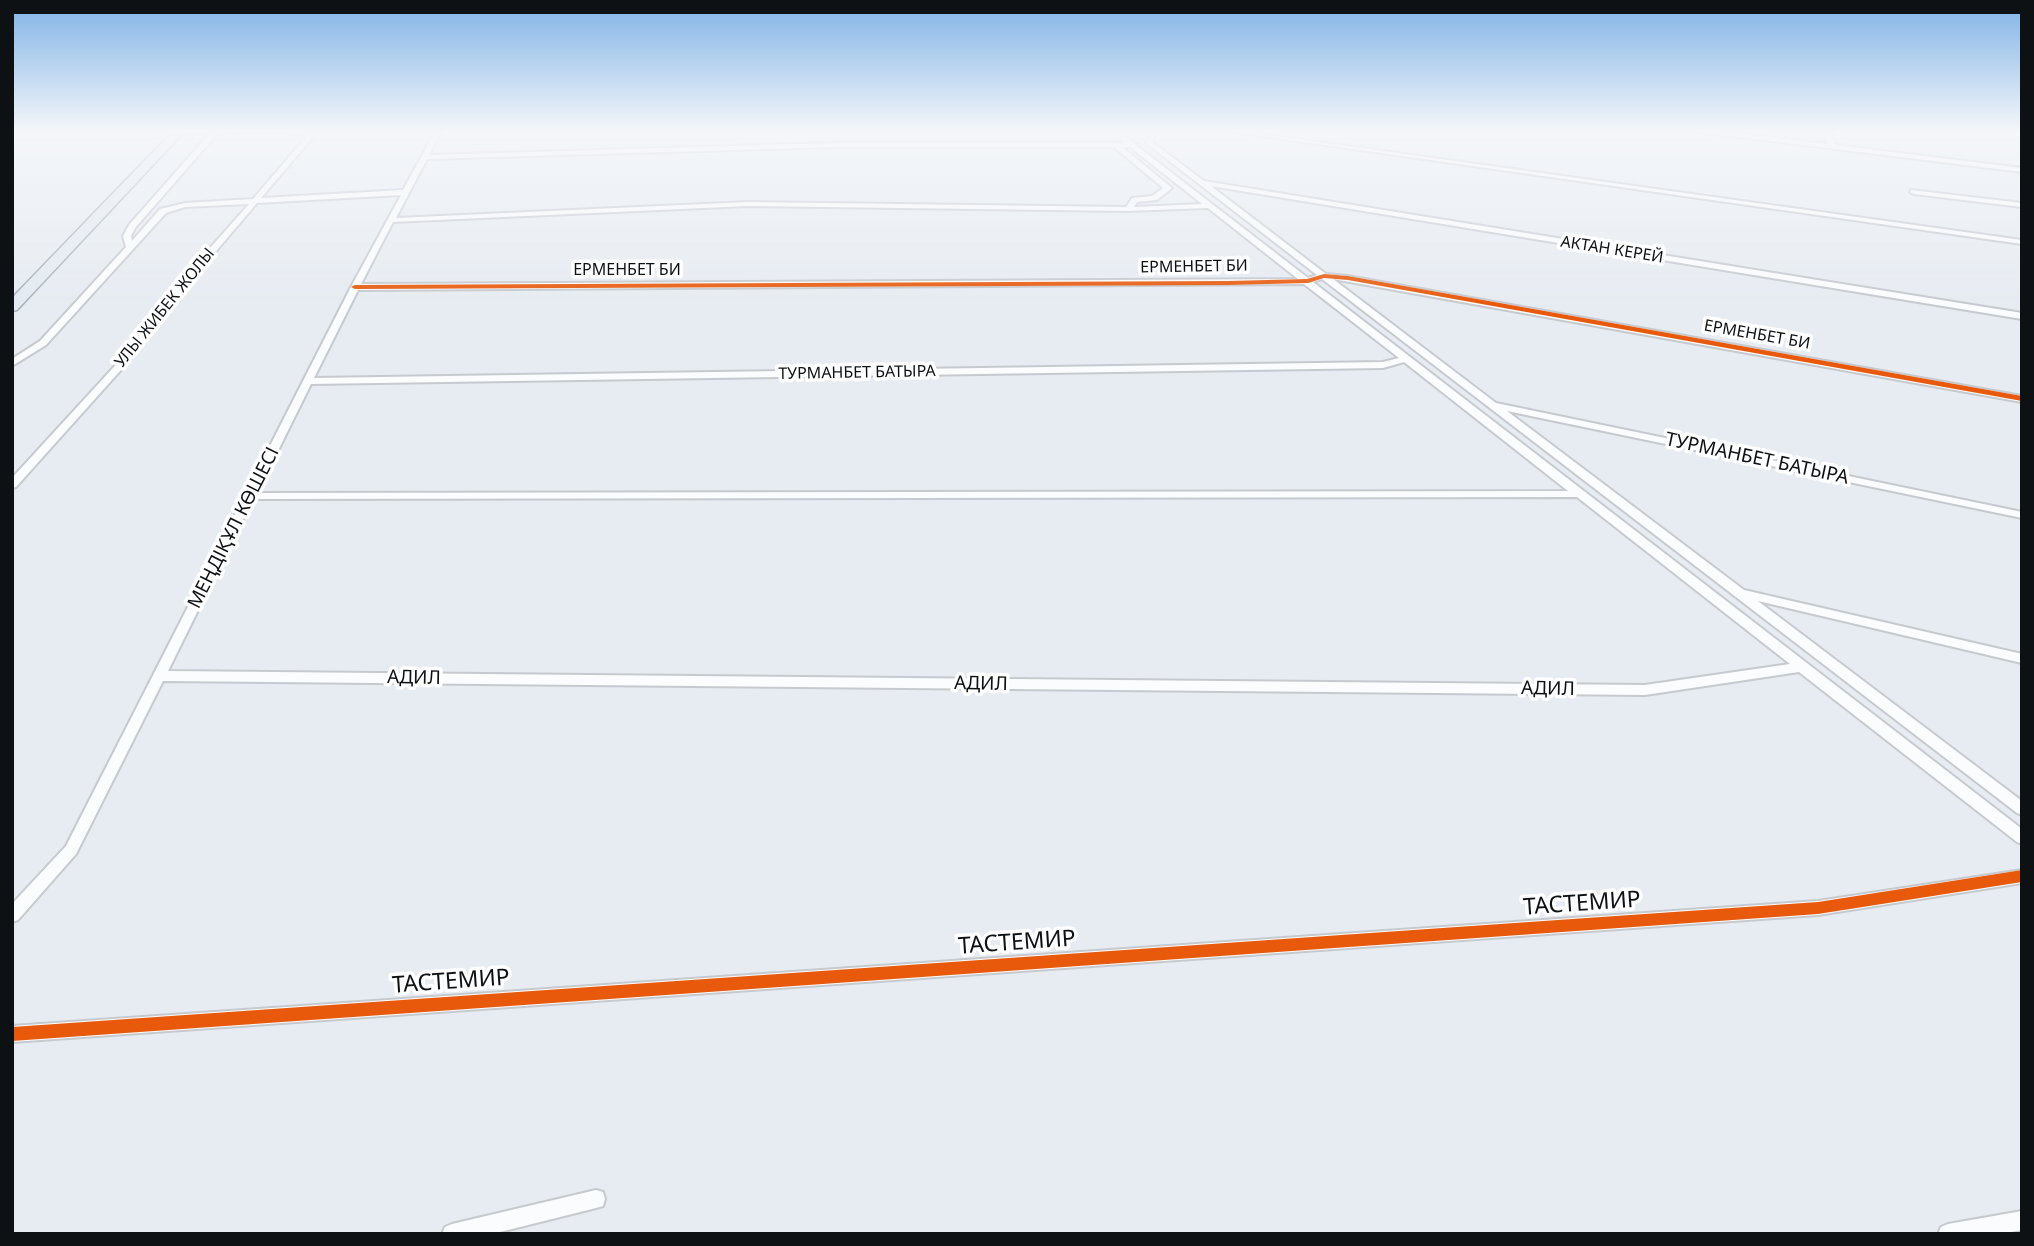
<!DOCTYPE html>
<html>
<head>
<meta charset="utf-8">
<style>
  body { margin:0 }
  #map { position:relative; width:2034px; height:1246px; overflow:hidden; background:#e7ecf2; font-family:"Noto Sans",sans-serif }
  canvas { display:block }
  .frame { position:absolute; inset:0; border:14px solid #0e1114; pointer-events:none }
</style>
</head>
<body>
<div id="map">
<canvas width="2034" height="1246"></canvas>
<div class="frame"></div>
</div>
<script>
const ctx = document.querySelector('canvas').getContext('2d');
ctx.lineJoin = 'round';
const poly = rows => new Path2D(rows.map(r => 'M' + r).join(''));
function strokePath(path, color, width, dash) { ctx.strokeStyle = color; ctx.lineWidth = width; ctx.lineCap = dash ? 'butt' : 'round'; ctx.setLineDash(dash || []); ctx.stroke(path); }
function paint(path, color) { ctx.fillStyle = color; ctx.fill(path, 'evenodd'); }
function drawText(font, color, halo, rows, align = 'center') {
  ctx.font = font + ' "Noto Sans",sans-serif'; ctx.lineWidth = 7; ctx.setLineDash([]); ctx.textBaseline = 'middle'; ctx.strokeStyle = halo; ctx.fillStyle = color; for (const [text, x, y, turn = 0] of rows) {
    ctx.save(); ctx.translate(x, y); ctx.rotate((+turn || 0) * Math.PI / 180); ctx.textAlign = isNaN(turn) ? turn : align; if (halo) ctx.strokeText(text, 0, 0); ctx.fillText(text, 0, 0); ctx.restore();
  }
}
const minor = poly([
  [177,130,319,130,261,198,403,190,436,130,442,130,429,155,836,143,1124,143,1109,130,1116,130,1136,144,1137,146,1308,278,1317,275,1146,143,1152,130,1158,130,1152,142,1204,181,2022,313,2022,319,1211,186,1326,274,1348,276,2022,396,2022,402,1333,279,1496,403,2022,512,2022,518,1507,411,1744,590,2022,654,2022,663,1758,601,2022,801,2022,815,2017,813,1322,279,1313,282,2022,829,2022,844,2017,842,1799,672,1645,695,163,681,76,854,18,920,12,922,12,904,66,846,351,287,401,195,257,203,194,277,129,361,16,487,12,488,12,478,123,357,188,273,249,204,185,207,166,213,46,345,12,366,12,359,40,341,126,247,123,236,129,225,210,133,175,133,175,131,177,130],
  [283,132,308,135,253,199,185,203,160,209,132,241,131,236,135,228,218,133,283,132],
  [836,147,1114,147,1163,188,1152,196,1132,198,1126,207,748,202,396,218,427,159,836,147],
  [1122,147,1130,147,1202,204,1134,207,1137,202,1157,200,1172,188,1122,147],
  [748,206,1128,211,1208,208,1298,279,361,284,393,222,748,206],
  [1304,284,1399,358,1383,362,314,378,358,290,1304,284],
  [1404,362,1568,491,257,493,311,384,1383,368,1404,362],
  [1577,497,1790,664,1645,685,168,671,253,499,1577,497],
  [1219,130,1233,130,2022,240,2022,244,1219,130],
  [1695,130,1711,130,1828,144,1824,130,1830,130,1835,145,2022,168,2022,172,1698,132,1695,130],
  [1911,190,2022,203,2022,207,1914,194,1910,192,1911,190],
  [2022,870,2022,883,1818,915,12,1042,12,1026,1818,901,2022,870],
  [596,1190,603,1192,605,1199,603,1206,596,1208,492,1234,442,1234,445,1227,452,1224,596,1190],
  [2022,1211,2022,1230,2000,1234,1938,1234,1941,1227,1948,1224,2022,1211]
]);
const trunk = poly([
  [174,130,186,130,17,310,12,311,12,298,174,130]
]);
strokePath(minor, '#c6cacf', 4);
strokePath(trunk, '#a6b0bc', 3);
paint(minor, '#fbfcfd');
paint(trunk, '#e3eaf1');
paint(poly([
  [1324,274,1348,276,2022,396,2022,401,1348,280,1324,278,1308,283,1228,285,355,289,351,287,355,285,1228,281,1307,279,1324,274],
  [2022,870,2022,882,1818,914,12,1041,12,1027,1818,902,2022,870]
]), '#e8590c');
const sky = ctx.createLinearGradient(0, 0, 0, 304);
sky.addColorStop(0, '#7fb2e6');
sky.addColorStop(0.43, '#f4f6f9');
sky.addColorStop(1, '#f4f6f900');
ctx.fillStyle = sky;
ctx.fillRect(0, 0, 2034, 304);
drawText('16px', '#0e1114', '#fff', [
  ["АКТАН КЕРЕЙ",1612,250,9],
  ["ЕРМЕНБЕТ БИ",1194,267,-1],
  ["ЕРМЕНБЕТ БИ",627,270],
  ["УЛЫ ЖИБЕК ЖОЛЫ",165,308,-51],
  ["ЕРМЕНБЕТ БИ",1757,335,10],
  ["ТУРМАНБЕТ БАТЫРА",857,373,-1]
]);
drawText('19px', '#0e1114', '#fff', [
  ["ТУРМАНБЕТ БАТЫРА",1757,459,12],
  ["МЕҢДІҚҰЛ КӨШЕСІ",234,528,-63],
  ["АДИЛ",414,678,1],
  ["АДИЛ",981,684,1],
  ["АДИЛ",1548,689,1]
]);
drawText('23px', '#0e1114', '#fff', [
  ["ТАСТЕМИР",1582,904,-4],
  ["ТАСТЕМИР",1017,943,-4],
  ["ТАСТЕМИР",451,982,-4]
]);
</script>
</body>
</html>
